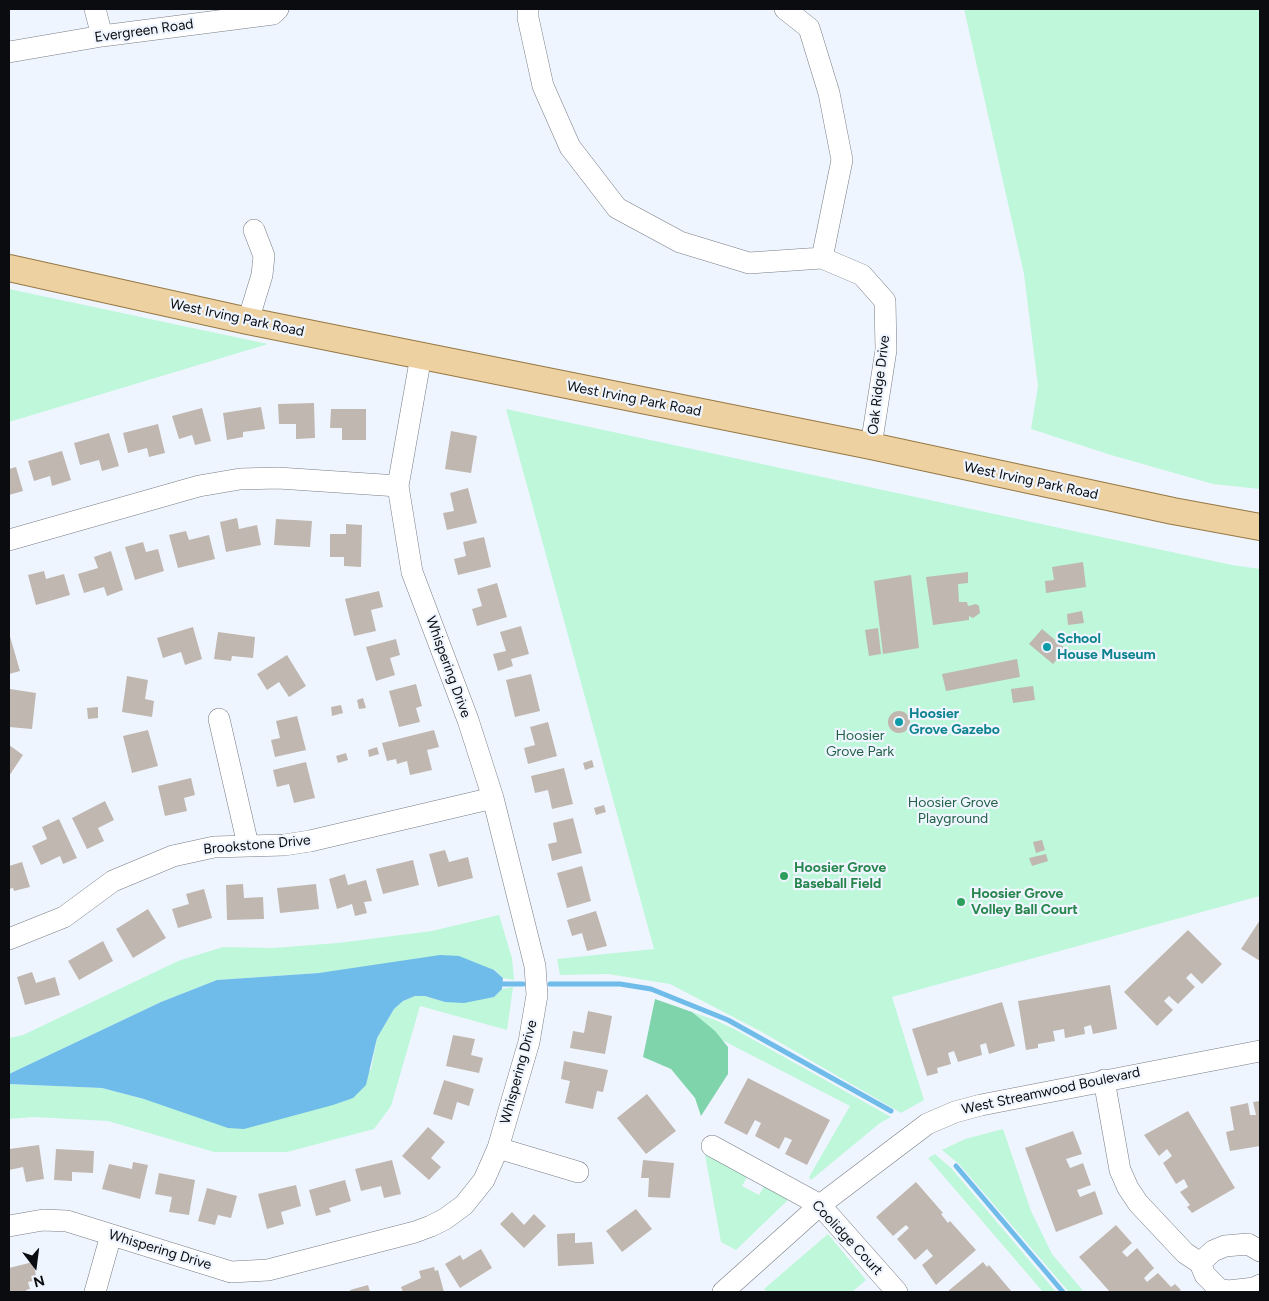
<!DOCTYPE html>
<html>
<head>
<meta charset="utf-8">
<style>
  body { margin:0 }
  #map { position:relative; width:1269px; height:1301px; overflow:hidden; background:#eff5ff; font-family:Figtree,sans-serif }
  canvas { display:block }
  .frame { position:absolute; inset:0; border:10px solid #0a0c0f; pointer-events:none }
  .north { position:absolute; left:10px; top:1241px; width:50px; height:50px; -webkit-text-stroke:4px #eff5ff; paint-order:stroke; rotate:165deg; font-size:14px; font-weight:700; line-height:20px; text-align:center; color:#0a0c0f }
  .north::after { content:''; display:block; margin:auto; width:18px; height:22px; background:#0a0c0f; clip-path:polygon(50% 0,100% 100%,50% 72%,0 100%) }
</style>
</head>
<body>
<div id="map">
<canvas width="1269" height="1301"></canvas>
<div class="frame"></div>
<div class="north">N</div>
</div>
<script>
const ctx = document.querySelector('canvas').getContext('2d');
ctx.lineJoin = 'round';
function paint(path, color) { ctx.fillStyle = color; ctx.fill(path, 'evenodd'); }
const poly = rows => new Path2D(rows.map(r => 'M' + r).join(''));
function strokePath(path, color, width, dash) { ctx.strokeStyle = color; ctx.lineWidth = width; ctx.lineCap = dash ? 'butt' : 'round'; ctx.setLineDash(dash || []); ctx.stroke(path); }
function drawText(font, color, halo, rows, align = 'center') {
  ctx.font = font + ' Figtree,sans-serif'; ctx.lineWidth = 4.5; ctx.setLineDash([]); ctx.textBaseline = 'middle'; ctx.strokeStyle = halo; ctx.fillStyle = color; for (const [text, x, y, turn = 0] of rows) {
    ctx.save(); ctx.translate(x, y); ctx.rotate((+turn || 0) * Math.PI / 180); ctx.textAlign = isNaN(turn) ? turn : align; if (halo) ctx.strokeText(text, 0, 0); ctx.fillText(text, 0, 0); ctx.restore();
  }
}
paint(poly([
  [964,9,1260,9,1260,489,1213,484,1111,455,1031,429,1038,386,1024,274],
  [9,289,268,344,9,422],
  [506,409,1232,565,1260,569,1260,896,892,997,924,1100,901,1113,762,1032,670,984,608,974,560,975,557,959,654,949],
  [499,915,512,958,514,980,503,978,495,970,319,973,217,980,161,1002,9,1074,9,1038,23,1035,178,961,223,947,273,948,338,943,432,931],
  [513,987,507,1030,420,1006,391,1106,374,1129,287,1152,214,1152,108,1121,33,1117,9,1119,9,1084,102,1088,144,1099,371,1070,377,1038,394,1009,403,1001,415,996,425,996,445,1002,494,997,502,989],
  [692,1012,715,1020,736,1030,891,1117,880,1123,811,1180,809,1177,850,1106,722,1040],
  [1003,1129,1031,1211,1052,1254,1084,1292,1069,1292,959,1164,942,1150,965,1139],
  [935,1154,952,1169,1056,1292,1043,1292,928,1158],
  [705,1155,748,1175,742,1186,759,1195,766,1183,791,1197,736,1250,721,1242],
  [828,1234,866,1280,852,1292,767,1292,764,1289]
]), '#bef7da');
paint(poly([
  [655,999,692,1012,715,1031,728,1047,728,1074,701,1116,695,1098,671,1069,643,1057]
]), '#7fd4ac');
paint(poly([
  [440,955,459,956,494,970,503,978,502,989,494,997,464,1003,445,1002,425,996,415,996,403,1001,394,1009,377,1038,366,1085,353,1098,333,1105,244,1129,228,1128,144,1099,102,1088,9,1084,9,1074,161,1002,217,980,319,973]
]), '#6fbbea');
strokePath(poly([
  [503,984,523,984],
  [550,984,620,984,651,989,728,1020,891,1111],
  [956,1166,1063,1292]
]), '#6fbbea', 5);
paint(poly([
  [314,403,315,438,296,439,296,424,279,424,278,404],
  [261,407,265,429,243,432,243,437,227,440,223,413],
  [202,408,211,441,195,445,192,435,179,439,172,416],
  [331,409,366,409,366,440,342,440,342,428,330,428],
  [158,424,165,453,149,457,147,448,128,453,123,433],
  [451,431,477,436,471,473,445,469],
  [109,433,119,466,102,471,99,460,80,465,74,443],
  [62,451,71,480,52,486,50,476,34,481,28,461],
  [16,467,23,491,9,495,9,469],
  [468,488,477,523,447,530,443,513,454,511,450,493],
  [237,518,239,529,257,525,261,545,226,552,220,522],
  [276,519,312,521,310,547,274,545],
  [346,524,362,525,361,567,344,566,344,557,330,557,330,534,346,534],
  [186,531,189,540,209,535,215,559,178,568,169,535],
  [484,537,491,567,458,575,454,559,466,556,463,542],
  [143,542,146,552,158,549,164,571,135,580,125,547],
  [111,551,123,590,107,596,104,587,84,593,78,574,98,568,94,557],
  [1083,562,1086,587,1046,593,1045,581,1054,580,1052,567],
  [44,571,46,579,64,574,70,595,36,605,28,575],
  [968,572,968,583,958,584,959,602,967,602,968,606,976,604,979,606,980,613,973,618,969,616,969,620,933,625,926,577],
  [911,575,919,648,883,654,874,581],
  [497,583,507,617,477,626,472,609,482,606,477,589],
  [379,591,383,607,371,610,376,631,354,636,345,599],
  [1082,611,1084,623,1068,625,1067,614],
  [521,626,529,654,511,659,513,666,498,671,493,654,506,651,500,632],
  [193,627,202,659,185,665,181,652,163,658,157,638],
  [878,628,881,654,869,656,865,630],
  [1042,629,1066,649,1053,664,1029,644],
  [218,632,255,637,253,658,232,656,231,661,214,659],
  [9,633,20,671,9,674],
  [396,639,400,655,390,658,395,675,376,681,366,647],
  [287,655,306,686,289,697,279,682,267,690,257,674],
  [1017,659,1020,677,946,691,942,674],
  [531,674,540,711,515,717,506,680],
  [127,676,148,680,145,699,154,701,152,717,122,712],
  [416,684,422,706,416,708,420,722,399,727,389,691],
  [1033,686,1035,700,1013,703,1011,689],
  [10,689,36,693,32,729,9,727],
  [363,698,366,708,359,709,357,700],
  [341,705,343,713,332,716,331,707],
  [98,707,98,718,88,719,87,708],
  '888 722a11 11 0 1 1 22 0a11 11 0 1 1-22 0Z',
  [297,716,306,750,275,757,271,740,280,738,276,721],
  [548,722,557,756,528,764,524,748,535,745,530,727],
  [148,730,158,766,132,773,123,736],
  [434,730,439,747,427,750,432,770,410,775,407,761,397,764,396,759,387,761,382,743],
  [9,745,23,755,9,776],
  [377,747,379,754,369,757,368,750],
  [346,753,348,760,338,763,336,756],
  [592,760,594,767,585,770,583,763],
  [306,762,315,798,294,803,289,784,277,787,273,770],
  [564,768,573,804,552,809,548,790,535,793,531,776],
  [191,778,195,795,184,798,187,811,165,816,158,786],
  [105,801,114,820,98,828,104,841,87,849,72,818],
  [604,805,606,812,596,815,594,808],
  [573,818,582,853,552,861,548,844,557,842,553,823],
  [59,819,77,858,63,864,60,856,41,865,32,846,47,839,42,827],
  [1042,840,1045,850,1036,853,1033,842],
  [445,850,449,862,468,857,473,878,438,887,429,854],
  [1046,854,1048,861,1032,866,1029,858],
  [413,860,419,885,383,894,376,869],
  [22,862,30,887,14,891,13,888,9,889,9,866],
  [582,866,591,901,567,908,557,873],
  [345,874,348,885,366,880,372,901,364,902,367,913,355,916,352,904,337,909,329,879],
  [243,884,244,898,263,897,264,919,227,920,226,885],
  [316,884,319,909,280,913,277,888],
  [204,889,212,918,178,928,172,909,189,904,186,894],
  [148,909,166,938,133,958,116,929],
  [596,911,607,946,587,951,582,933,572,936,567,920],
  [1260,920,1260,961,1241,949],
  [1188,930,1222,964,1202,984,1191,973,1186,978,1195,987,1178,1004,1169,996,1164,1001,1173,1010,1157,1026,1124,992],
  [103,941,113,961,79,980,68,961],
  [32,972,36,983,55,977,60,995,25,1005,17,977],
  [1110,985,1117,1029,1093,1034,1091,1025,1084,1027,1085,1034,1065,1038,1064,1029,1053,1031,1055,1041,1038,1044,1038,1048,1026,1050,1018,1001],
  [1002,1002,1015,1046,989,1054,986,1043,980,1045,982,1055,958,1062,954,1051,948,1053,951,1064,937,1068,938,1073,927,1076,912,1029],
  [588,1011,612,1016,605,1054,570,1048,573,1031,584,1033],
  [453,1035,475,1039,471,1055,483,1058,479,1073,446,1066],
  [564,1061,608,1070,603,1092,597,1091,593,1109,565,1103,570,1081,561,1079],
  [748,1078,830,1120,807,1165,785,1154,792,1140,785,1137,779,1149,755,1136,761,1123,755,1120,747,1135,724,1123],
  [444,1080,474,1089,469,1106,457,1102,452,1120,433,1114],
  [647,1094,676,1131,646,1154,617,1118],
  [1260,1101,1260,1146,1230,1151,1226,1132,1234,1130,1230,1107,1248,1103,1250,1115,1256,1115,1253,1102],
  [1188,1111,1235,1188,1192,1213,1187,1207,1190,1205,1180,1192,1188,1187,1184,1179,1176,1184,1163,1163,1172,1156,1167,1149,1159,1156,1144,1135],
  [428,1127,445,1142,431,1158,441,1167,429,1180,402,1156],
  [1073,1131,1082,1154,1066,1159,1070,1168,1083,1163,1091,1185,1077,1190,1080,1197,1095,1191,1103,1214,1056,1232,1025,1148],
  [39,1145,44,1179,26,1182,23,1167,9,1170,9,1149],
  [56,1149,94,1151,93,1173,72,1172,72,1181,54,1180],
  [392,1160,401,1194,384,1198,381,1186,361,1191,355,1169],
  [643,1160,674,1163,670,1198,648,1197,649,1178,641,1178],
  [133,1162,148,1165,140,1199,102,1189,109,1164,132,1169],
  [159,1173,195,1180,189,1215,169,1212,172,1197,155,1194],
  [345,1180,351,1201,329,1208,331,1212,316,1216,309,1190],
  [916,1182,943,1213,941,1214,948,1223,950,1221,976,1250,936,1285,922,1265,933,1256,927,1249,915,1260,897,1239,909,1228,906,1225,893,1236,876,1217],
  [296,1185,301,1206,281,1212,284,1224,267,1229,258,1194],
  [207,1188,237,1196,231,1218,218,1215,215,1225,198,1221],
  [636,1209,652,1229,622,1252,606,1231],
  [512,1212,524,1225,534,1214,546,1226,524,1248,500,1224],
  [1116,1225,1132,1243,1122,1252,1127,1257,1137,1248,1154,1268,1144,1278,1147,1282,1158,1273,1171,1287,1175,1284,1181,1290,1178,1292,1110,1292,1079,1257],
  [575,1233,575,1243,592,1242,594,1264,558,1266,557,1234],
  [481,1249,492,1268,460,1288,445,1264,460,1255,463,1260],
  [33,1262,37,1280,28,1282,30,1289,26,1290,27,1292,9,1292,9,1268],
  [983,1262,987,1267,989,1265,1012,1292,947,1292],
  [434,1267,435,1271,438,1270,444,1292,403,1292,401,1287,421,1278,419,1271],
  [368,1285,370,1292,351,1292,350,1290]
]), '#c0b7b0');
const minor = poly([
  [95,9,102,36],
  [528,9,528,18,543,86,570,147,617,208,680,242,749,263,822,258,862,275,885,301,886,350,871,446],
  [785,9,809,28,829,93,842,160,822,258],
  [9,52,102,36,273,14,278,9],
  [248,321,262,275,264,256,254,230],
  [9,540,199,486,240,479,278,478,398,486],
  [219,719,248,845],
  [9,939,64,917,113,881,173,856,214,847,284,845,310,841,493,798],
  [1104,1080,1120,1170,1128,1188,1138,1203,1185,1253,1200,1263,1205,1275,1219,1289,1228,1291,1255,1288,1260,1285],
  [712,1146,820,1205,897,1292],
  [498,1148,578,1172],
  [9,1226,43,1220,67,1221,231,1272,268,1270,415,1232,431,1226,445,1219,464,1205,484,1180,498,1148,529,1042,537,995,535,966,493,798,468,720,412,572,398,486,421,356],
  [1200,1263,1213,1251,1225,1246,1248,1244,1260,1251],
  [95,1292,111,1235],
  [723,1292,820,1205,927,1124,955,1112,981,1105,1260,1051]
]);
const major = poly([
  [9,268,248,321,871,446,1173,511,1260,527]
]);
strokePath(minor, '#787d85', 22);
strokePath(major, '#967844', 28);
strokePath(minor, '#fff', 21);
strokePath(major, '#edd1a0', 26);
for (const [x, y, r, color] of [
  [1047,647,5,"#0f9aa8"],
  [899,722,5,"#0f9aa8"],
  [784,876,5,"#2e9e5b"],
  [961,902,5,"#2e9e5b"]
]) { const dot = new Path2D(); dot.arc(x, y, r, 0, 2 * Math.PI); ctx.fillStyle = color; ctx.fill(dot); strokePath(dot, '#eff5ff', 2); }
drawText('14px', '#0a0c0f', '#eff5ff', [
  ["Evergreen Road",144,31,-8],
  ["West Irving Park Road",237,318,12],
  ["Oak Ridge Drive",879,385,-83],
  ["West Irving Park Road",634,399,11],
  ["West Irving Park Road",1031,481,12],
  ["Whispering Drive",448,667,70],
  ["Brookstone Drive",257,845,-5],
  ["Whispering Drive",519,1072,-75],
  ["West Streamwood Boulevard",1051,1091,-12],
  ["Coolidge Court",847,1238,47],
  ["Whispering Drive",160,1250,17]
]);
drawText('bold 14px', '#0d838f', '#eff5ff', [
  ["School",1057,639],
  ["House Museum",1057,655],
  ["Hoosier",909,714],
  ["Grove Gazebo",909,730]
], 'left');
drawText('14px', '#216045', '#eff5ff', [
  ["Hoosier",860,736],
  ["Grove Park",860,752],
  ["Hoosier Grove",953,803],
  ["Playground",953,819]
]);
drawText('bold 14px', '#27864d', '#eff5ff', [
  ["Hoosier Grove",794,868],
  ["Baseball Field",794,884],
  ["Hoosier Grove",971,894],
  ["Volley Ball Court",971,910]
], 'left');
</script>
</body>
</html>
